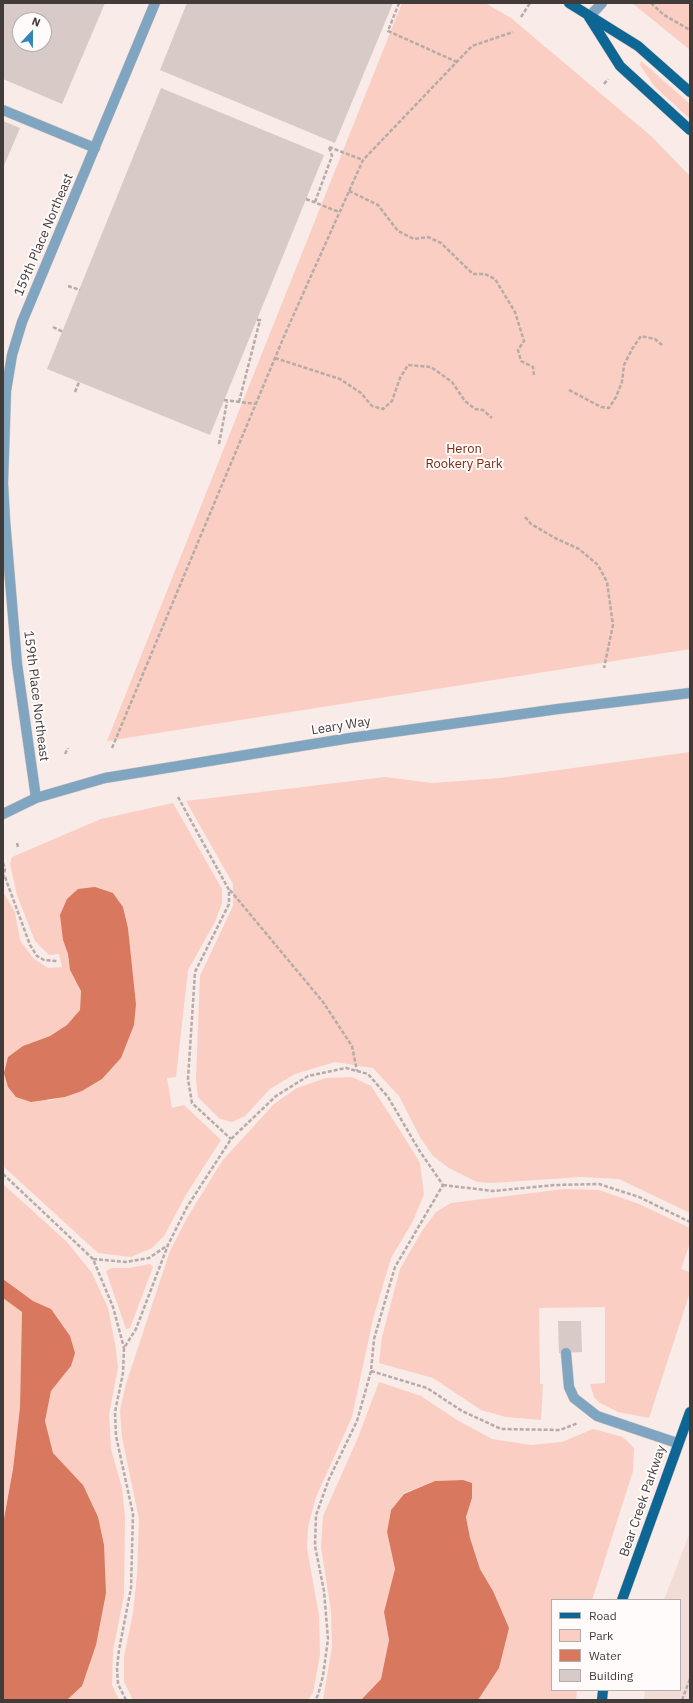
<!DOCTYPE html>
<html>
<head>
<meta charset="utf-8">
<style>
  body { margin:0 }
  #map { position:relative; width:693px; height:1703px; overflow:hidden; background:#f9ebe7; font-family:"IBM Plex Sans",sans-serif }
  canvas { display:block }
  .frame { position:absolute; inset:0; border:4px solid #413b3a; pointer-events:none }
  .legend { position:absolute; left:551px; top:1599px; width:130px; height:92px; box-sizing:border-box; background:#fefbfa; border:1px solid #b2aead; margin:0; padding:5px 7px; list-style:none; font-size:12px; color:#413b3a }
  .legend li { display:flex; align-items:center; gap:8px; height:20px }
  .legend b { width:20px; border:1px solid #b2aead }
  .north { position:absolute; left:12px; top:12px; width:40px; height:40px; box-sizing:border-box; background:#fefbfa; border:1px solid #b2aead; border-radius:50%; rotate:22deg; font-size:11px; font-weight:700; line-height:16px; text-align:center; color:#413b3a }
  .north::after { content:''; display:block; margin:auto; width:14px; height:18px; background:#3685b7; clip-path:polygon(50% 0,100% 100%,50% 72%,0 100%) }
</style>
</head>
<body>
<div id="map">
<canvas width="693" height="1703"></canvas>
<div class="frame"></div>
<ul class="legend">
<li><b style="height:5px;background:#0e6695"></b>Road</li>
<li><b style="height:11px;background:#facec2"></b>Park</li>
<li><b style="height:11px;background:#d7785f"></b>Water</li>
<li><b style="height:11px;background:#d8cac6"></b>Building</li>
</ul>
<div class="north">N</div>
</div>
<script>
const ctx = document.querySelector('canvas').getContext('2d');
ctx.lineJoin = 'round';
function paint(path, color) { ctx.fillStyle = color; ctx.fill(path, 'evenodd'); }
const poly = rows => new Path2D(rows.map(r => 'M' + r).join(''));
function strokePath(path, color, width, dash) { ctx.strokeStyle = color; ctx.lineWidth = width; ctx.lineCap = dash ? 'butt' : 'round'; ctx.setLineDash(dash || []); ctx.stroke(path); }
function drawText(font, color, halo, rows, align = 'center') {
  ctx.font = font + ' "IBM Plex Sans",sans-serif'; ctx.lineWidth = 4; ctx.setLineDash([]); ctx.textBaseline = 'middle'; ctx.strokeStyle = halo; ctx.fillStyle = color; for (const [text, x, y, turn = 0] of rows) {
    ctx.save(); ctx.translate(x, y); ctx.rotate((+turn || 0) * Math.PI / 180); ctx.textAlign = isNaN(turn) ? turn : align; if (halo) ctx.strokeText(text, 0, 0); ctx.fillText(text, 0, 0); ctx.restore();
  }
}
paint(poly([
  [690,1532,690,1700,644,1700,645,1690,680,1690,680,1600,664,1600]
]), '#f1dcd6');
paint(poly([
  [402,3,485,3,511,18,651,136,690,176,690,649,107,741],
  [632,3,690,3,690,50],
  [641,61,690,104,690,119,655,87,640,65],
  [690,752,690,1213,619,1179,581,1177,491,1183,477,1182,449,1168,433,1156,420,1137,399,1096,373,1068,335,1062,295,1074,270,1089,245,1116,232,1122,220,1119,198,1097,196,1080,200,976,233,906,233,884,186,801,385,777,432,783,500,778],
  [173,803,222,889,222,903,215,922,188,970,176,1077,167,1078,172,1108,184,1105,221,1140,187,1193,164,1236,152,1248,131,1257,98,1253,3,1166,3,892,15,912,20,940,33,958,48,968,62,967,59,954,49,955,35,941,17,895,10,864,12,857,101,819],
  [113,893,123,907,128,928,136,1004,121,1058,102,1079,82,1091,65,1097,48,1101,23,1046,50,1036,67,1025,80,1010,81,991,70,970,68,954,63,940],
  [352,1077,371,1086,401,1132,420,1163,424,1194,413,1221,391,1258,373,1319,352,1417,316,1497,308,1527,307,1548,319,1616,320,1654,313,1693,308,1700,133,1700,124,1682,124,1657,133,1613,137,1575,139,1519,122,1437,120,1410,126,1384,170,1251,187,1218,222,1161,274,1104,297,1088,326,1078],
  [3,1184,66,1241,92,1273,108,1308,116,1349,118,1368,109,1414,111,1449,122,1488,125,1517,124,1596,113,1650,112,1685,119,1700,67,1700,82,1686,83,1485,53,1453,45,1421,51,1391,71,1366,51,1309,33,1301,3,1279],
  [564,1189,599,1190,639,1204,690,1228,690,1243,681,1269,690,1272,690,1292,649,1418,618,1412,600,1403,594,1397,590,1384,605,1383,605,1307,539,1308,540,1384,543,1384,541,1420,506,1417,481,1410,433,1378,379,1363,382,1337,400,1269,422,1231,436,1212,451,1203],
  [150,1264,153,1267,130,1328,126,1329,106,1271,112,1268,129,1268],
  [3,1298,22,1312,20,1407,13,1469,3,1524],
  [379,1382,421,1396,457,1420,492,1439,531,1445,562,1442,593,1429,623,1437,634,1448,633,1471,592,1600,552,1600,552,1690,577,1690,576,1700,478,1700,499,1668,493,1591,480,1569,470,1538,466,1517,472,1498,472,1483,463,1480,435,1481,404,1493,391,1510,387,1532,395,1569,384,1612,389,1640,381,1679,361,1700,323,1700,332,1647,331,1611,321,1547,323,1516,357,1440]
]), '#facec2');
paint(poly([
  [95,887,113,893,123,907,128,928,136,1004,134,1025,121,1058,102,1079,82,1091,65,1097,31,1102,16,1097,8,1087,4,1073,8,1057,23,1046,50,1036,67,1025,80,1010,81,991,70,970,68,954,63,940,60,915,67,899,78,889],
  [3,1279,33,1301,51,1309,70,1336,75,1353,71,1366,51,1391,45,1421,53,1453,83,1485,98,1517,104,1545,106,1593,96,1645,82,1686,67,1700,3,1700,3,1524,13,1469,20,1407,22,1312,3,1298],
  [463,1480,472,1483,472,1498,466,1517,470,1538,480,1569,493,1591,509,1628,499,1668,478,1700,361,1700,381,1679,389,1640,384,1612,395,1569,387,1532,391,1510,404,1494,435,1481]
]), '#d7785f');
paint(poly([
  [3,3,105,3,62,104,3,79],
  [20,20,44,20,44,44,20,44],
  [187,3,393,3,335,143,160,70],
  [161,88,324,155,210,435,47,369],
  [3,121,20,128,3,168],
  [558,1321,581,1321,582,1352,559,1353]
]), '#d8cac6');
const minor = poly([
  [589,17,602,3],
  [3,110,95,148],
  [36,798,17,664,5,520,3,483,6,391,12,355,22,322,155,3],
  [3,814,36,798,105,778,350,738,558,709,690,693],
  [566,1353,569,1387,574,1398,597,1416,677,1443]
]);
const major = poly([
  [569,3,638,46,690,92],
  [589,17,620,66,690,130],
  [622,1600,690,1412],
  [602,1700,603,1690]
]);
strokePath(minor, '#d4c8c4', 11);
strokePath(major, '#d4c8c4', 11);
strokePath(poly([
  [399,3,388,31,457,62],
  [651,3,664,15,690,30],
  [521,17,530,3],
  [604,84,608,79],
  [329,147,363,160],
  [349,191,378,205,398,231,414,239,428,237,441,243,473,274,485,274,495,279,515,312,524,341,518,350,521,361,533,367,534,375],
  [306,199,339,212],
  [315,202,332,156,329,147],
  [68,286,80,290],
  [53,327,63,332],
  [275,358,340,379,361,393,372,406,383,409,392,401,400,378,408,365,431,367,452,382,465,401,475,409,483,410,492,418],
  [569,390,601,407,609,408,616,397,622,382,624,365,632,349,641,336,655,339,662,345],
  [75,392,79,382],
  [224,400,257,404],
  [239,402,260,320,257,320],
  [219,444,227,402],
  [525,517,531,524,555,538,579,549,598,565,607,582,613,625,604,668],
  [112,748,285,334,363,160,472,46,513,32],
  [65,754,68,748],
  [178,797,229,890,229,904,195,972,188,1079,192,1103,231,1139],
  [17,843,18,847],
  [3,863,5,869,3,879],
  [5,877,30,945,37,956,44,960,57,961],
  [230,890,323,1002,352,1046,357,1071],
  [3,1174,93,1259,113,1307,124,1348],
  [443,1185,493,1191,555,1185,599,1184,639,1197,690,1222],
  [93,1259,126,1262,149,1258,168,1245],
  [371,1371,427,1388,462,1411,501,1429,560,1430,578,1423],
  [126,1700,118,1684,117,1668,119,1650,131,1588,133,1514,116,1436,115,1412,123,1373,124,1348,136,1329,168,1245,187,1207,231,1139,276,1096,308,1076,346,1068,368,1074,388,1097,419,1150,443,1185,395,1267,374,1339,371,1371,357,1421,329,1479,316,1515,315,1546,324,1591,328,1639,323,1676,318,1695,315,1700],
  [682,1700,690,1679]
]), '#b6aba8', 2.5, [4, 2]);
strokePath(minor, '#80a5c0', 10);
strokePath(major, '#0e6695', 10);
drawText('13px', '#413b3a', '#fefbfa', [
  ["159th Place Northeast",44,235,-67],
  ["159th Place Northeast",36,696,83],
  ["Leary Way",341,726,-9],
  ["Bear Creek Parkway",643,1501,-71]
]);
drawText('13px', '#7e2811', '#fefbfa', [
  ["Heron",464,449],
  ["Rookery Park",464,464]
]);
</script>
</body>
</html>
